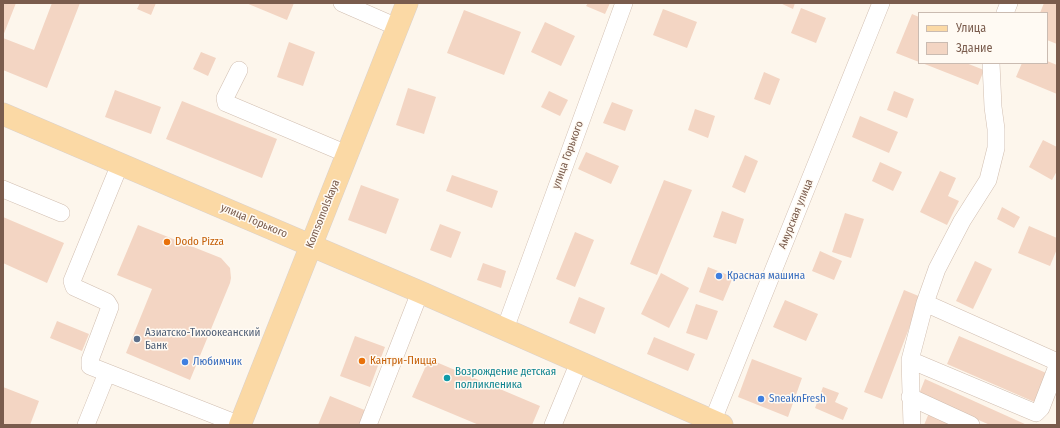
<!DOCTYPE html>
<html>
<head>
<meta charset="utf-8">
<style>
  body { margin:0 }
  #map { position:relative; width:1060px; height:428px; overflow:hidden; background:#fdf6ec; font-family:"Fira Sans Condensed",sans-serif }
  canvas { display:block }
  .frame { position:absolute; inset:0; border:4px solid #7a5c4d; pointer-events:none }
  .legend { position:absolute; left:918px; top:12px; width:130px; height:52px; box-sizing:border-box; background:#fffaf3; border:1px solid #cabbb1; margin:0; padding:5px 7px; list-style:none; font-size:12px; color:#7a5c4d }
  .legend li { display:flex; align-items:center; gap:8px; height:20px }
  .legend b { width:20px; border:1px solid #cabbb1 }
</style>
</head>
<body>
<div id="map">
<canvas width="1060" height="428"></canvas>
<div class="frame"></div>
<ul class="legend">
<li><b style="height:5px;background:#fbd9a5"></b>Улица</li>
<li><b style="height:11px;background:#f3d5c3"></b>Здание</li>
</ul>
</div>
<script>
const ctx = document.querySelector('canvas').getContext('2d');
ctx.lineJoin = 'round';
function paint(path, color) { ctx.fillStyle = color; ctx.fill(path, 'evenodd'); }
const poly = rows => new Path2D(rows.map(r => 'M' + r).join(''));
function strokePath(path, color, width, dash) { ctx.strokeStyle = color; ctx.lineWidth = width; ctx.lineCap = dash ? 'butt' : 'round'; ctx.setLineDash(dash || []); ctx.stroke(path); }
function drawText(font, color, halo, rows, align = 'center') {
  ctx.font = font + ' "Fira Sans Condensed",sans-serif'; ctx.lineWidth = 3; ctx.setLineDash([]); ctx.textBaseline = 'middle'; ctx.strokeStyle = halo; ctx.fillStyle = color; for (const [text, x, y, turn = 0] of rows) {
    ctx.save(); ctx.translate(x, y); ctx.rotate((+turn || 0) * Math.PI / 180); ctx.textAlign = isNaN(turn) ? turn : align; if (halo) ctx.strokeText(text, 0, 0); ctx.fillText(text, 0, 0); ctx.restore();
  }
}
paint(poly([
  [3,3,16,3,3,36],
  [52,3,80,3,47,88,3,70,3,38,34,50],
  [140,3,156,3,151,15,137,9],
  [246,3,294,3,287,20],
  [588,3,610,3,605,14,586,6],
  [780,3,795,3,793,9],
  [1044,3,1057,3,1057,44,1047,40,1047,13,1040,13],
  [801,8,826,18,816,43,791,33],
  [663,9,697,22,687,48,653,35],
  [464,10,521,32,504,75,447,53],
  [912,14,919,17,919,62,896,53],
  [545,22,575,36,561,66,531,52],
  [289,42,315,52,303,86,277,77],
  [201,52,216,58,208,76,193,69],
  [1047,61,1057,65,1057,94,1016,77,1022,63,1047,63],
  [922,63,966,63,984,70,978,85],
  [764,72,780,79,770,105,754,99],
  [408,88,436,97,424,134,396,125],
  [115,90,161,107,151,134,105,117],
  [549,91,568,100,560,116,541,107],
  [894,91,914,99,907,118,887,110],
  [182,101,277,139,262,178,166,139],
  [612,102,633,110,625,131,603,123],
  [695,109,715,116,708,138,688,130],
  [860,116,898,132,889,153,852,137],
  [1043,140,1057,147,1057,171,1052,180,1029,167],
  [586,152,619,166,611,184,578,169],
  [745,155,758,161,745,193,732,187],
  [880,162,902,172,893,191,872,181],
  [940,171,956,178,948,196,959,201,947,225,920,212],
  [452,175,498,191,492,208,446,191],
  [664,180,692,190,657,275,630,264],
  [361,185,399,199,386,234,348,220],
  [1002,207,1020,217,1014,228,997,219],
  [722,211,744,219,736,244,713,237],
  [845,213,864,219,851,258,832,252],
  [3,217,64,243,47,283,3,263],
  [440,224,461,232,451,258,430,250],
  [138,225,221,258,230,268,231,278,230,283,190,380,126,353,152,289,117,275],
  [1029,226,1057,238,1057,249,1050,266,1018,253],
  [575,232,594,240,575,287,556,279],
  [820,251,842,261,834,280,812,271],
  [975,261,992,269,973,309,956,301],
  [483,263,506,271,501,288,477,280],
  [708,267,733,277,723,301,699,292],
  [661,273,689,288,669,328,641,314],
  [904,290,921,297,882,399,864,392],
  [579,297,605,308,595,334,569,323],
  [785,300,818,314,806,341,773,327],
  [696,304,718,311,707,340,686,333],
  [57,321,89,334,82,351,50,338],
  [355,336,385,347,370,387,340,376],
  [959,336,1051,375,1039,404,947,364],
  [654,337,695,354,688,371,647,354],
  [429,359,540,406,532,425,479,425,412,397],
  [752,359,802,378,788,417,738,397],
  [925,379,1027,425,990,425,919,394],
  [3,387,39,401,30,425,3,425],
  [823,387,839,393,835,402,848,408,843,420,815,408],
  [330,396,367,411,361,425,318,425],
  [929,413,956,425,924,425]
]), '#f3d5c3');
const minor = poly([
  [342,3,397,27],
  [1005,13,1009,3],
  [239,70,225,98,226,103,347,154],
  [120,164,72,281,74,287,107,302,110,307,90,360,90,366,240,425],
  [3,189,61,213],
  [505,329,624,3],
  [910,360,1036,413,1041,408,1056,369,1056,365,1053,360,925,303],
  [910,397,971,425],
  [86,425,107,373],
  [368,425,420,292],
  [553,425,579,362],
  [711,425,881,3],
  [912,425,910,360,925,303,937,269,962,221,988,180,996,148,996,129,993,107,991,63]
]);
const major = poly([
  [3,114,420,292,722,425],
  [240,425,407,3]
]);
strokePath(minor, '#d1beb0', 18);
strokePath(major, '#dad1cd', 23);
strokePath(minor, '#fff', 17);
strokePath(major, '#fbd9a5', 22);
for (const [x, y, r, color] of [
  [167,242,4,"#e8710a"],
  [719,276,4,"#3f7fe0"],
  [137,339,4,"#5c6f8a"],
  [362,361,4,"#e8710a"],
  [185,362,4,"#3f7fe0"],
  [447,378,4,"#0f9aa8"],
  [761,399,4,"#3f7fe0"]
]) { const dot = new Path2D(); dot.arc(x, y, r, 0, 2 * Math.PI); ctx.fillStyle = color; ctx.fill(dot); strokePath(dot, '#fffaf3', 1.5); }
drawText('11px', '#7a5c4d', '#fffaf3', [
  ["улица Горького",568,155,-70],
  ["Komsomolskaya",323,214,-68],
  ["Амурская улица",796,214,-68],
  ["улица Горького",254,221,23]
]);
drawText('11px', '#c56008', '#fffaf3', [
  ["Dodo Pizza",175,242],
  ["Кантри-Пицца",370,361]
], 'left');
drawText('11px', '#366cbe', '#fffaf3', [
  ["Красная машина",727,276],
  ["Любимчик",193,362],
  ["SneaknFresh",769,399]
], 'left');
drawText('11px', '#4e5e75', '#fffaf3', [
  ["Азиатско-Тихоокеанский",145,333],
  ["Банк",145,346]
], 'left');
drawText('11px', '#0d838f', '#fffaf3', [
  ["Возрождение детская",455,372],
  ["полликленика",455,385]
], 'left');
</script>
</body>
</html>
